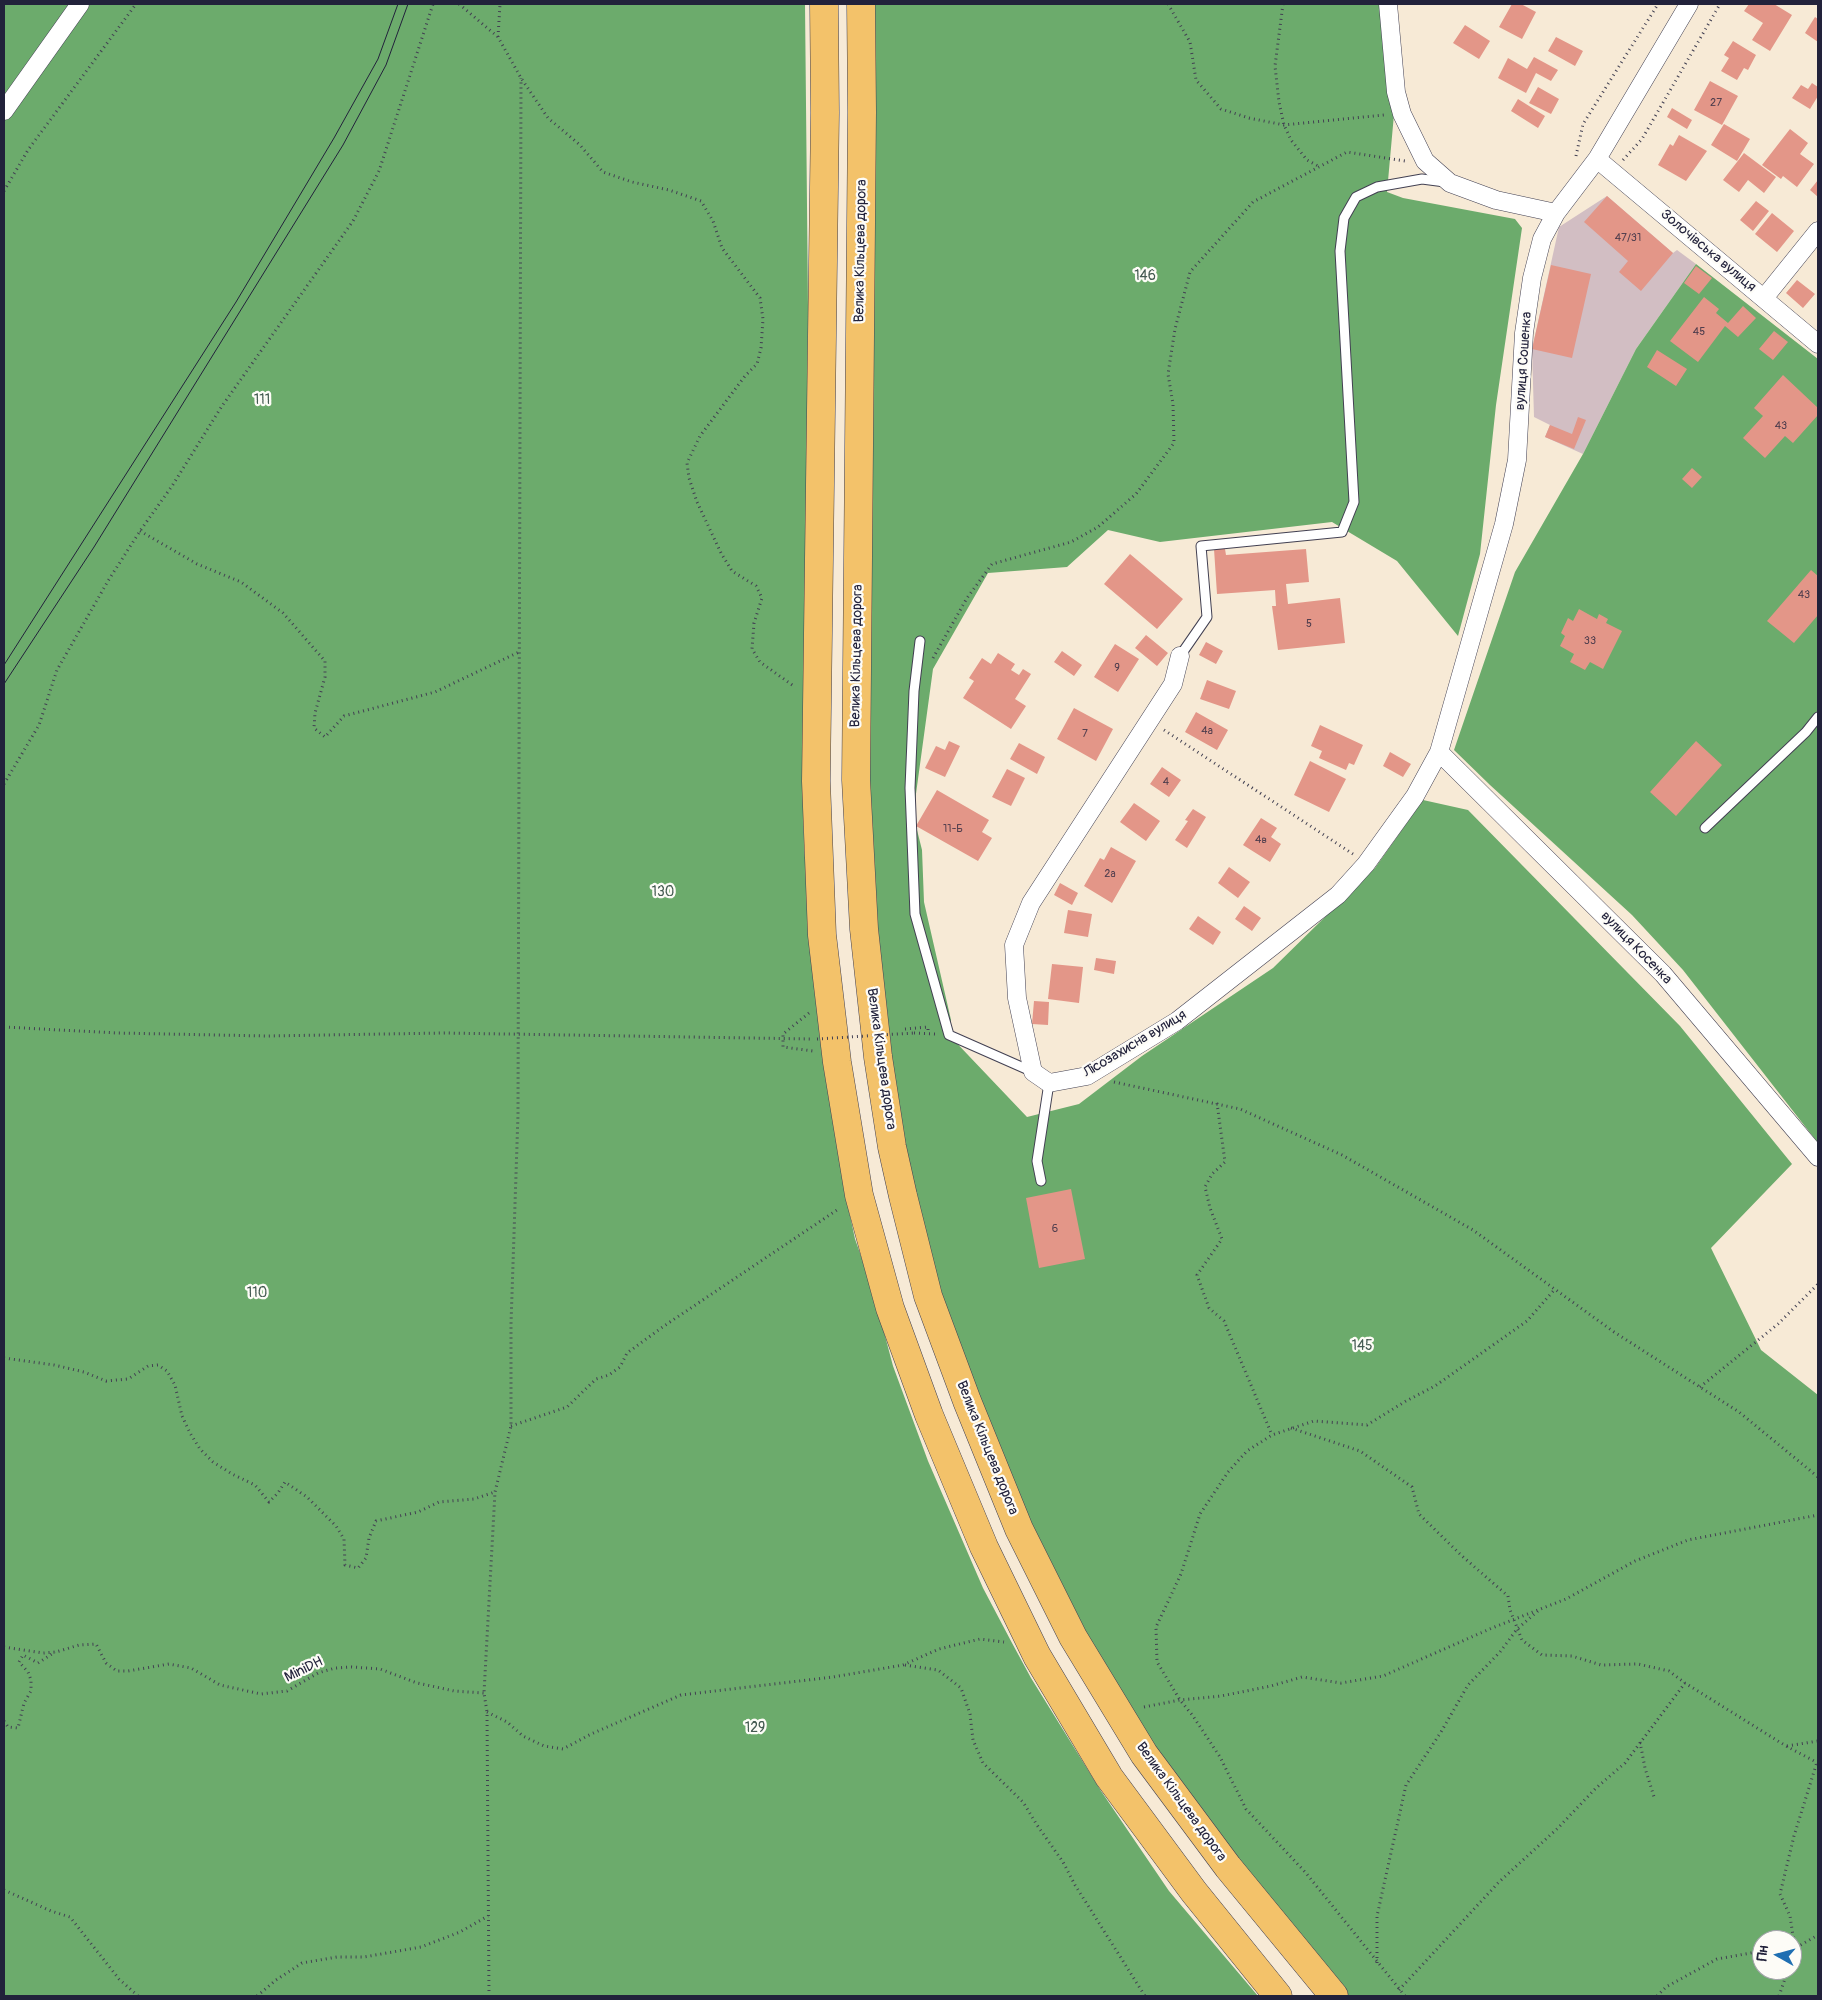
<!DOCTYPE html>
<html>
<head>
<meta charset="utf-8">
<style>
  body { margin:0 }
  #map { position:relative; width:1822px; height:2000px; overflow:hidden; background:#f7ead6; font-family:Pangolin,sans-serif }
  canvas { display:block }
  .frame { position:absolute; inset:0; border:5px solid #22223b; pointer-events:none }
  .north { position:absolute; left:1752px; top:1930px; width:50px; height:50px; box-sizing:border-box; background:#fdfcf7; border:1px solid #a5a5ac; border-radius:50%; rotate:277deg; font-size:14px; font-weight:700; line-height:20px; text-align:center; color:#22223b }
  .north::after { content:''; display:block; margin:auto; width:18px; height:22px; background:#1f6fb2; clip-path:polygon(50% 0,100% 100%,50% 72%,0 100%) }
</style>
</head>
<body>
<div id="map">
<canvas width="1822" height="2000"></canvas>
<div class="frame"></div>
<div class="north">Пн</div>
</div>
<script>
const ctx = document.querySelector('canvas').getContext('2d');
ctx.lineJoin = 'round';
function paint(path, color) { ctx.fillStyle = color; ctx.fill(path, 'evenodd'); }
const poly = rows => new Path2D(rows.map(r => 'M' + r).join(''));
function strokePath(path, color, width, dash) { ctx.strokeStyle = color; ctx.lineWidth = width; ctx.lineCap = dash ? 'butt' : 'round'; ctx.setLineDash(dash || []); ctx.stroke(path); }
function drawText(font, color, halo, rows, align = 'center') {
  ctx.font = font + ' Pangolin,sans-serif'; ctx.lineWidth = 4.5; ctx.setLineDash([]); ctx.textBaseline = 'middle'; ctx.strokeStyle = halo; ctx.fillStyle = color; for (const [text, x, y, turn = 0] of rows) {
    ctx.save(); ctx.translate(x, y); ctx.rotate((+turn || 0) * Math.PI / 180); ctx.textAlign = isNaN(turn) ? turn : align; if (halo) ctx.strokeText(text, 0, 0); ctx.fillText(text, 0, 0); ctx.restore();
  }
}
paint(poly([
  [1607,196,1673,253,1677,250,1696,264,1636,349,1583,454,1545,437,1550,425,1534,417,1532,349,1559,227]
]), '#d2bec3');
paint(poly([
  [4,4,805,4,808,306,807,621,803,758,804,846,816,984,840,1142,842,1178,855,1239,872,1287,893,1366,928,1461,983,1588,1012,1643,1031,1678,1101,1791,1169,1891,1258,1996,4,1996],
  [861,4,1388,4,1396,92,1387,192,1403,198,1515,219,1522,228,1496,405,1480,554,1458,636,1397,561,1332,522,1160,542,1108,530,1067,567,988,573,933,669,915,801,916,826,922,850,924,902,951,1020,949,1035,1027,1117,1079,1104,1142,1056,1273,968,1375,868,1423,800,1468,810,1680,1026,1792,1164,1711,1248,1761,1350,1818,1395,1818,1996,1334,1996,1073,1637,928,1296,864,929],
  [1762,1940,1792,1940,1792,1970,1762,1970],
  [1696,264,1818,359,1818,1143,1683,970,1632,915,1490,785,1454,750,1515,572,1583,454,1636,349]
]), '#6cab6c');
paint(poly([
  [1512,4,1521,4,1536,12,1522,39,1499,27],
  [1749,4,1774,4,1792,15,1770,51,1752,40,1763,23,1744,11],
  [1815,17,1818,19,1818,42,1805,33],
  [1465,25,1490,41,1479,59,1453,43],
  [1556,37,1583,51,1575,66,1548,51],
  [1733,41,1756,55,1748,70,1744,68,1737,80,1721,71,1729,58,1724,55],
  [1534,57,1558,70,1551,81,1536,73,1526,93,1498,78,1508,58,1527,69],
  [1710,81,1738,96,1722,125,1694,110],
  [1812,83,1818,87,1818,96,1810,109,1792,98,1801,85,1808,89],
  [1538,87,1559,99,1551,114,1529,103],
  [1518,99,1545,116,1538,128,1511,111],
  [1672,108,1692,120,1687,129,1667,117],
  [1724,124,1750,139,1737,161,1711,145],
  [1790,129,1808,143,1800,154,1814,164,1797,187,1783,176,1781,179,1762,165],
  [1679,135,1707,151,1686,181,1658,165,1670,144,1673,146],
  [1744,153,1776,177,1764,193,1748,180,1739,192,1723,180],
  [1818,180,1818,197,1810,190],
  [1607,196,1673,253,1641,291,1619,272,1628,261,1584,222],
  [1756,201,1769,211,1753,231,1740,220],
  [1772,213,1794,231,1777,252,1755,234],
  [1551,265,1591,274,1572,358,1532,349],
  [1696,266,1712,278,1699,294,1684,283],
  [1797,280,1815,294,1803,308,1786,293],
  [1704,297,1719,309,1716,313,1728,323,1743,306,1756,318,1738,337,1725,326,1698,362,1670,341],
  [1774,331,1788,342,1773,360,1759,349],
  [1657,350,1687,369,1676,386,1647,367],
  [1783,375,1818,408,1818,415,1793,443,1785,436,1765,458,1743,438,1763,416,1754,408],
  [1578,417,1586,420,1574,449,1545,437,1550,425,1572,434],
  [1692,468,1702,477,1692,488,1682,479],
  [1214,549,1225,549,1226,555,1306,549,1309,582,1286,584,1288,604,1340,598,1345,643,1278,650,1272,606,1276,606,1275,590,1217,594],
  [1130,554,1183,599,1157,629,1104,584],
  [1811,570,1818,576,1818,615,1794,643,1767,621],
  [1579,609,1597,619,1599,614,1608,619,1606,623,1622,631,1603,669,1590,662,1585,670,1570,662,1574,654,1560,646,1565,636,1561,633,1568,618,1573,621],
  [1146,635,1168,653,1157,666,1135,648],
  [1206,642,1223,651,1216,664,1199,655],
  [1115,644,1139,659,1118,692,1094,677],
  [1062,651,1082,665,1074,676,1054,662],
  [998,653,1015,664,1011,670,1019,675,1023,669,1031,674,1015,699,1026,706,1011,729,963,698,974,681,969,678,982,658,991,664],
  [1207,680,1236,691,1229,709,1200,699],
  [1074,708,1113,729,1096,761,1057,739],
  [1196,712,1228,730,1217,750,1185,732],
  [1320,725,1363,745,1354,765,1349,763,1346,770,1319,758,1322,751,1311,746],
  [949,741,960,746,945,777,925,768,936,746,945,750],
  [1696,741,1722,765,1676,816,1650,792],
  [1019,743,1045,757,1037,774,1010,759],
  [1390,752,1411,764,1403,777,1383,766],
  [1310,761,1346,779,1329,812,1294,795],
  [1162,767,1181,780,1169,797,1150,784],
  [1007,769,1025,778,1011,806,992,797],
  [937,790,989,820,982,832,992,838,978,861,916,826],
  [1134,803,1160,821,1146,841,1120,822],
  [1193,809,1206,817,1187,848,1175,840,1188,821,1185,820],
  [1261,818,1277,828,1271,837,1281,844,1270,862,1243,845],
  [1111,847,1136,861,1112,903,1084,886,1100,858,1104,860],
  [1229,867,1250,882,1238,898,1218,883],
  [1060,883,1078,893,1072,905,1054,895],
  [1244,906,1261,918,1252,931,1235,919],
  [1068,910,1092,914,1088,937,1064,933],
  [1198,916,1221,932,1213,945,1189,929],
  [1096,958,1116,961,1114,974,1094,970],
  [1052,964,1083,967,1079,1003,1048,999],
  [1034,1001,1049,1002,1048,1025,1032,1024],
  [1071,1189,1085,1259,1039,1268,1026,1198]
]), '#e39688');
const service = poly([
  [920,641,914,691,910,788,915,914,949,1035,1033,1072],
  [1180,656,1207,617,1201,546,1342,532,1354,502,1340,251,1344,218,1356,197,1377,187,1422,179,1445,182],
  [1705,828,1806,732,1818,717],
  [1041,1181,1037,1161,1049,1083]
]);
const minor = poly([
  [1388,4,1396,92,1402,114,1425,161,1450,183,1496,200,1556,213],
  [4,111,80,4],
  [1597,159,1818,344],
  [1764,298,1818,231],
  [1180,656,1173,684,1031,903,1014,945,1017,998,1033,1072,1049,1083,1087,1076,1177,1021,1338,895,1366,864,1415,796,1439,752,1504,524,1517,460,1524,333,1532,278,1542,239,1556,213,1597,159,1689,4],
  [1439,752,1663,974,1818,1157]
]);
const primary = poly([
  [824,4,825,113,816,781,822,935,837,1062,859,1195,890,1308,929,1415,984,1547,1037,1656,1109,1777,1194,1892,1278,1996],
  [861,4,862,112,856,780,864,929,878,1057,892,1147,903,1196,928,1296,967,1401,1019,1529,1073,1637,1144,1754,1228,1867,1334,1996]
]);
strokePath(service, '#424052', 11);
strokePath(minor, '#424052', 19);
strokePath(primary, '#424052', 29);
strokePath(poly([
  [459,4,498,37,521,78,548,118,580,145,603,172,632,182,669,190,701,201,713,221,722,248,760,298,763,319,761,348,757,364,745,376,700,436,687,463,689,478,697,502,721,553,732,571,756,586,762,598,754,623,752,649,760,662,795,687],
  [1168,4,1190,42,1196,80,1221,109,1249,118,1284,125,1384,115],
  [1283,4,1275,66,1279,102,1284,125,1291,140,1307,160,1318,166],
  [498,37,500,4],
  [1576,156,1583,124,1658,4],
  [1623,160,1642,139,1720,4],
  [4,191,28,150,136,4],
  [140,531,197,564,241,582,283,613,325,661,325,677,315,713,314,728,325,737,344,716,435,692,519,652],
  [933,658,967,598,992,564,1071,542,1098,527,1136,494,1174,443,1173,404,1168,374,1175,329,1190,272,1253,202,1347,152,1405,161],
  [1164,730,1353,854],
  [4,784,39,725,57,670,108,581,140,531,172,486,222,406,353,221,379,171,433,4],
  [809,1013,783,1034,783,1047,813,1051],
  [4,1027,117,1033,267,1036,445,1033,812,1039],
  [905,1029,928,1027,928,1033],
  [914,1033,936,1034],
  [1114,1082,1240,1109,1342,1155,1473,1230,1614,1332,1739,1412,1818,1477],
  [1217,1103,1225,1162,1212,1174,1205,1187,1210,1208,1222,1239,1197,1275,1209,1308,1224,1321,1272,1435],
  [4,1358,54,1365,84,1372,106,1381,128,1379,148,1366,158,1365,167,1371,175,1385,182,1416,190,1433,200,1449,213,1462,232,1474,255,1485,269,1502,278,1493,285,1482,307,1497,336,1526,344,1539,345,1565,358,1568,366,1558,369,1538,376,1521,418,1512,439,1502,474,1499,495,1492],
  [1700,1387,1778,1324,1818,1284],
  [511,1426,567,1407,596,1379,609,1375,620,1367,627,1353,664,1326,840,1208],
  [1291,1428,1360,1451,1412,1487,1419,1514,1462,1556,1508,1596,1510,1610,1522,1640,1542,1655,1572,1656,1601,1665,1638,1664,1669,1671,1685,1683,1786,1746,1818,1763],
  [4,1647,43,1653,56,1652,79,1645,96,1644,106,1663,117,1671,128,1671,169,1664,191,1668,220,1685,261,1694,287,1691,318,1673,335,1668,352,1667,380,1669,417,1683,436,1687,454,1691,484,1693],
  [905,1665,938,1670,961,1688,970,1714,973,1740,983,1763,1023,1802,1037,1825,1063,1862,1075,1885,1145,1996],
  [1144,1707,1180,1700,1221,1696,1271,1686,1302,1677,1341,1683,1383,1676,1492,1628,1566,1599,1635,1561,1688,1540,1818,1515],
  [487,1712,507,1722,523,1736,544,1746,563,1749,591,1734,681,1695,833,1677,903,1665,939,1649,980,1639,1004,1642],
  [4,1721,8,1727,18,1728,24,1703,31,1691,31,1680,28,1672,19,1662,23,1655,38,1663,55,1652],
  [1640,1742,1645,1768,1655,1800],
  [1787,1746,1818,1741],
  [4,1890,51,1911,70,1917,119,1979,138,1996],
  [1792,1950,1818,1935],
  [1792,1957,1795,1949,1790,1916,1780,1894,1794,1836,1817,1762],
  [1377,1963,1377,1916,1406,1785,1441,1732,1468,1685,1500,1652,1517,1629,1538,1611],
  [1399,1990,1499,1882,1558,1828,1596,1788,1625,1763,1685,1683],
  [257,1996,276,1980,302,1963,337,1957,364,1957,421,1947,460,1932,488,1916],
  [489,1996,487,1712,484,1693,495,1492,511,1426,511,1324,518,1115,521,78],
  [1405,1996,1306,1873,1246,1809,1220,1757,1193,1716,1180,1700,1157,1662,1156,1627,1181,1574,1200,1514,1228,1472,1247,1451,1272,1435,1314,1421,1367,1425,1406,1401,1435,1386,1527,1321,1555,1289],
  [1657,1996,1666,1987,1717,1959,1762,1951],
  [1779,1996,1788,1970]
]), '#424052', 3, [1, 4]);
strokePath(service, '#fff', 9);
strokePath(minor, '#fff', 18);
strokePath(primary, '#f3c26a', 28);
strokePath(poly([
  [4,665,236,302,334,138,378,59,398,4],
  [4,684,94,547,343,145,386,65,408,4]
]), '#22223b', 1);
strokePath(poly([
  [817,1039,914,1033]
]), '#424052', 3, [1, 4]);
drawText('11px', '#523f4e', null, [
  ["27",1716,103],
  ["47/31",1628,238],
  ["45",1699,332],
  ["43",1781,426],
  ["43",1804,595],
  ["5",1309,624],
  ["33",1590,641],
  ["9",1117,668],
  ["4а",1207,731],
  ["7",1085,734],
  ["4",1166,782],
  ["11-Б",953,829],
  ["4в",1261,840],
  ["2а",1110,874],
  ["6",1055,1229]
]);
drawText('14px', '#22223b', '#fdfcf7', [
  ["Велика Кільцева дорога",861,251,-89],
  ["Золочівська вулиця",1708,251,40],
  ["вулиця Сошенка",1524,361,-86],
  ["Велика Кільцева дорога",857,656,-89],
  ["вулиця Косенка",1636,948,46],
  ["Лісозахисна вулиця",1135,1044,-31],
  ["Велика Кільцева дорога",881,1059,82],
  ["Велика Кільцева дорога",987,1448,68],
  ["MiniDH",304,1670,-26],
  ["Велика Кільцева дорога",1181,1802,54]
]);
drawText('14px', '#455b52', '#fdfcf7', [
  ["146",1145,276],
  ["111",262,400],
  ["130",663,892],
  ["110",257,1293],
  ["145",1362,1346],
  ["129",755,1728]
]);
</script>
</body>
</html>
